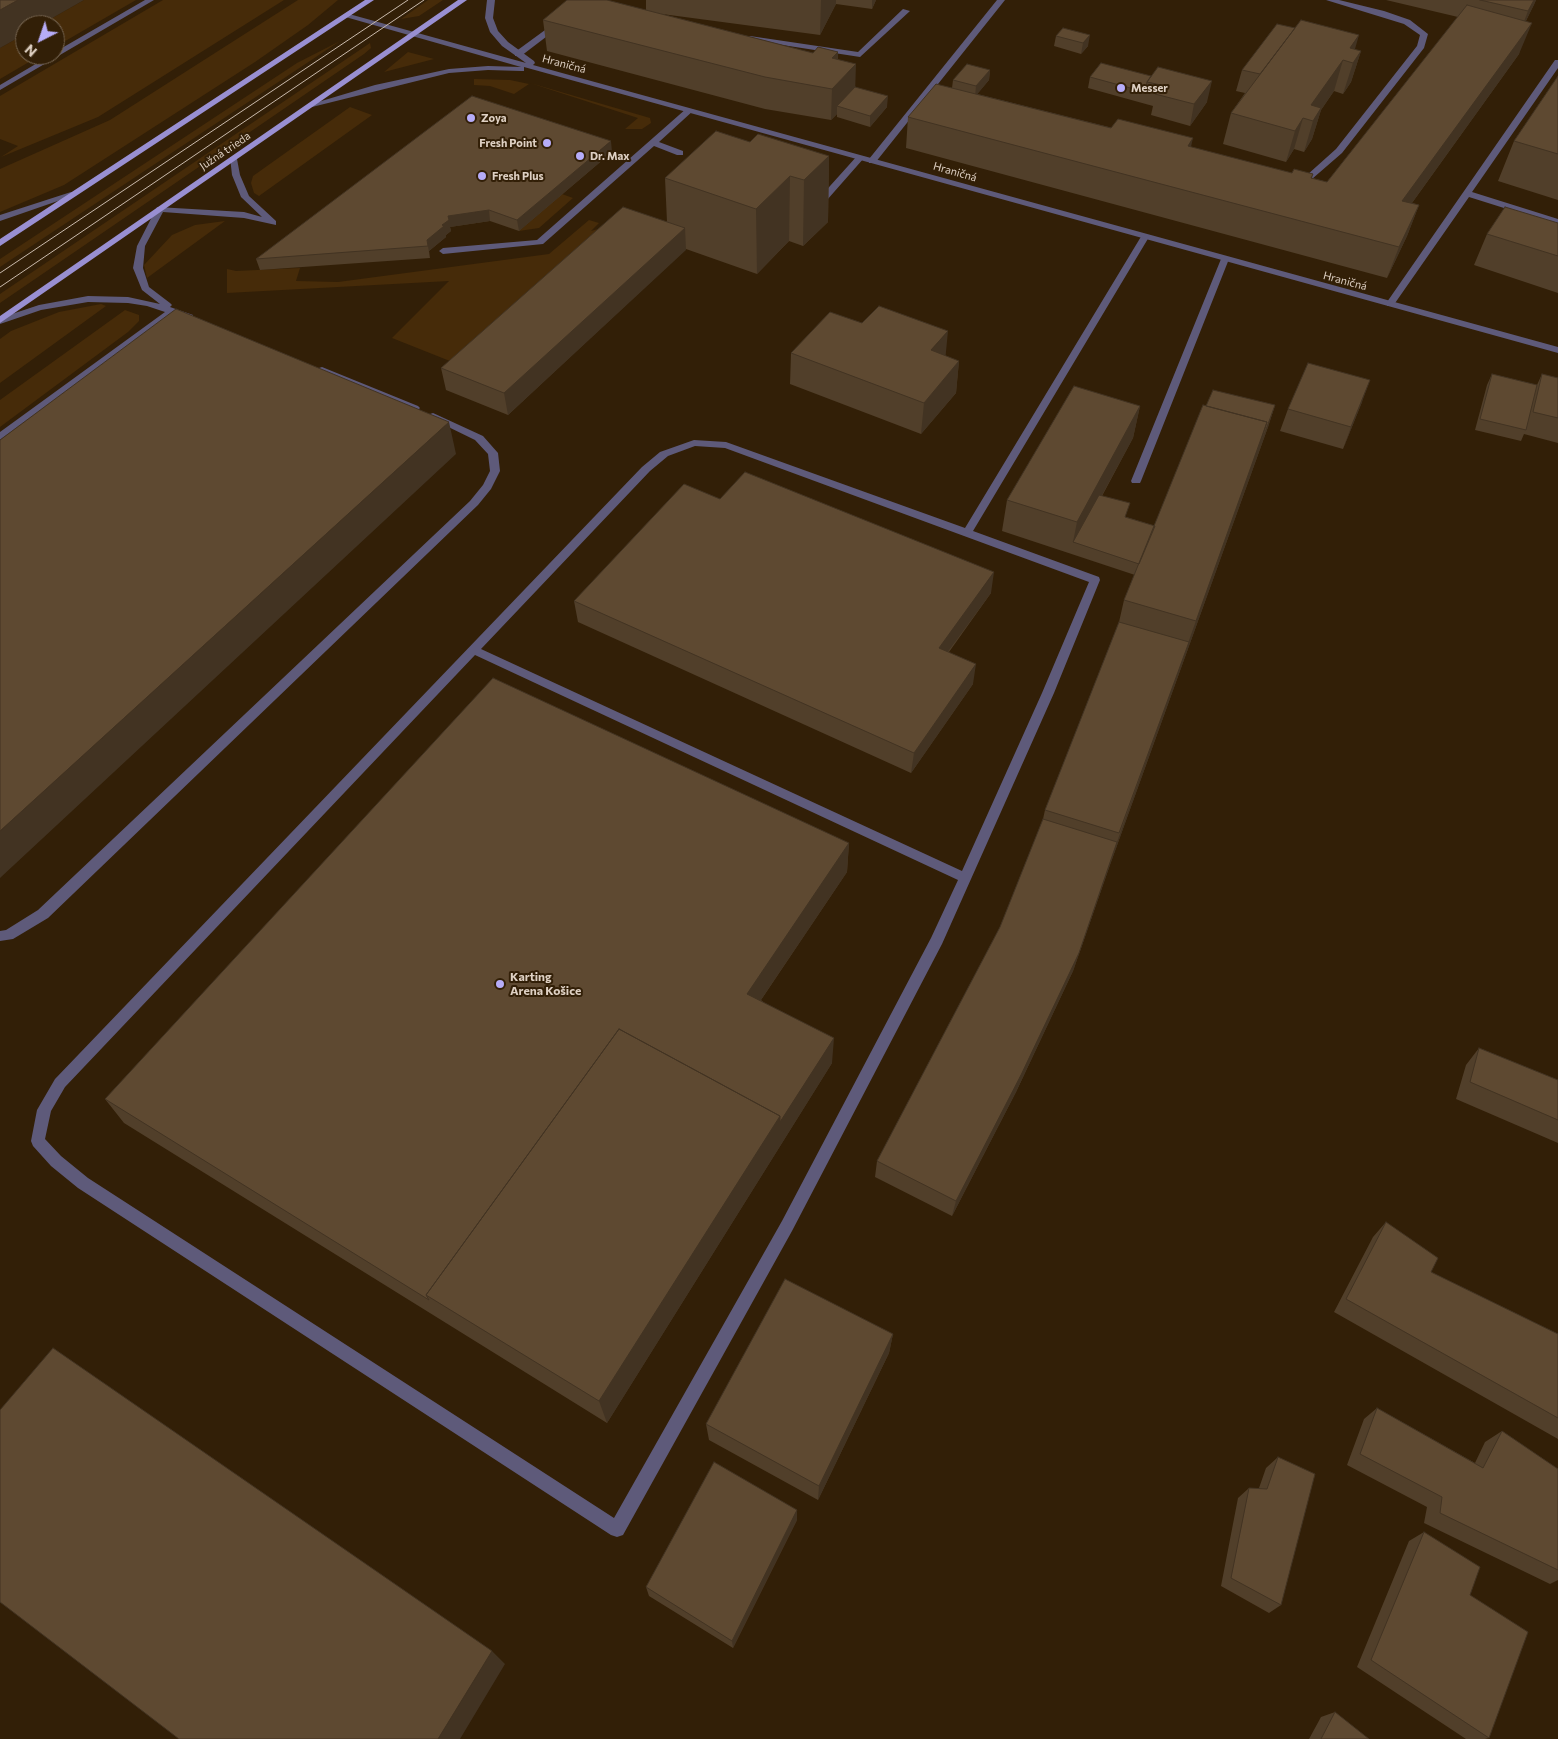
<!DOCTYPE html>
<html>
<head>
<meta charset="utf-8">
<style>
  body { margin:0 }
  #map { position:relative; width:1558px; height:1739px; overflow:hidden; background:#321f07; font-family:Commissioner,sans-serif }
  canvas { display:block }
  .north { position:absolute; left:15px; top:15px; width:50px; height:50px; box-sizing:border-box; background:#321f07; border:1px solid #776652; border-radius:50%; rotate:221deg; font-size:14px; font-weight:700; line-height:20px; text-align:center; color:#ded0c3 }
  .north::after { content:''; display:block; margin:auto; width:18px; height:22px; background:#b6acf8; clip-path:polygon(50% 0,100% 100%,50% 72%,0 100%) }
</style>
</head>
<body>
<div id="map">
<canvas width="1558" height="1739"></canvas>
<div class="north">N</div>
</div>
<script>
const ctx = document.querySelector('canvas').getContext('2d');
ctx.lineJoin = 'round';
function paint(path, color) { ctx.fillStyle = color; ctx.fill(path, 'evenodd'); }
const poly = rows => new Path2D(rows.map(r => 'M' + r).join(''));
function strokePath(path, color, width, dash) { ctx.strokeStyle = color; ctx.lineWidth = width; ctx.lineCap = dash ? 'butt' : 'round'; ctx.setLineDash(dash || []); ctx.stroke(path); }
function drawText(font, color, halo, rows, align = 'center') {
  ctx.font = font + ' Commissioner,sans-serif'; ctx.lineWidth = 4; ctx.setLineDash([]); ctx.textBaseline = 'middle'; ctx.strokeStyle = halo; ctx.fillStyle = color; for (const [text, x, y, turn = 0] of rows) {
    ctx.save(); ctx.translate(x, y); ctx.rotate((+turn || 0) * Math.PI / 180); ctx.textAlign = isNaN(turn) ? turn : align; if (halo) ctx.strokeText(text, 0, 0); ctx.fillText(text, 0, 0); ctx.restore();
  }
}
paint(poly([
  [84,0,136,0,55,47,55,25,40,25],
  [163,0,284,0,98,117,1,157,18,146,0,139,0,96],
  [298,0,338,0,308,25,255,62,64,185,0,212,0,169,110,120],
  [428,0,443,0,419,16,401,19],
  [25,34,25,55,41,55,0,79,0,48],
  [340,41,0,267,0,259,297,63],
  [370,43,371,48,364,54,0,303,0,294],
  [408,52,434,59,384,72],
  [474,79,510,80,529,84,514,94,490,86,474,85],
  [530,83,650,118,651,123,642,129,625,129,638,118],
  [350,107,372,115,259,196,254,193,251,183,253,176],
  [562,194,573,198,539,228,519,231],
  [589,220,599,223,591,231,619,223,470,369,392,338,449,281,227,293,227,269,236,271,300,268,296,281,338,282,549,254],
  [225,221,147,278,144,265,172,235,195,225],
  [101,304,106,306,0,383,0,339,11,331,59,312],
  [125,310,139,315,139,321,128,332,0,427,0,400]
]), '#462b09');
paint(poly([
  [145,0,154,0,0,90,0,85,51,55,55,55,55,52,145,0],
  [997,0,1005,0,875,163,869,163,869,159,997,0],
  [1326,0,1339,0,1384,11,1410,20,1428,34,1424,48,1342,153,1312,179,1299,181,1295,178,1296,176,1307,175,1336,149,1417,46,1420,35,1404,24,1326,0],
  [903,9,910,11,860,57,750,40,746,38,750,36,858,52,903,9],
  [556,22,563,24,521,56,515,56,515,52,556,22],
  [1555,60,1558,60,1558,68,1472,192,1558,219,1558,225,1469,197,1393,306,1387,306,1387,302,1555,60],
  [687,108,694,110,659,142,683,151,683,155,677,155,654,146,543,244,443,254,439,251,443,248,537,240,687,108],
  [857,156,864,158,827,200,821,200,821,196,857,156],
  [230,157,237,159,240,175,249,196,276,221,276,225,244,218,163,212,145,246,143,268,149,287,170,303,172,305,170,307,193,315,193,319,173,314,0,440,0,432,165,312,147,306,128,303,88,302,41,310,0,324,0,318,39,305,88,296,128,297,160,304,142,290,133,268,137,246,157,207,244,212,262,217,241,197,232,175,230,157],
  [71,192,78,194,0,221,0,215,71,192],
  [1142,235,1149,237,973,531,1099,577,1100,580,1054,693,942,944,792,1231,623,1535,617,1537,611,1535,78,1188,51,1166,33,1146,31,1141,37,1110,55,1079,642,467,660,452,694,440,726,442,965,528,1142,235],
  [695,446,725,448,1089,582,1042,693,962,871,481,649,650,471,668,456,695,446],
  [475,655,958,880,931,938,782,1221,614,1518,88,1178,61,1156,45,1139,51,1111,65,1087,475,655],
  [1225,256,1229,259,1141,481,1140,483,1132,483,1131,481,1221,259,1225,256],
  [322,367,418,406,420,408,418,410,412,410,319,372,319,368,322,367],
  [433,413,483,436,498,453,500,471,491,489,478,505,48,918,13,939,0,941,0,931,6,930,38,910,470,501,483,485,490,471,488,454,475,440,430,418,430,414,433,413]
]), '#5e5a7a');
paint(poly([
  [487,0,495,0,493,18,498,31,508,42,534,61,535,63,533,65,1558,347,1558,353,524,67,524,71,521,71,488,70,449,73,312,107,308,105,375,85,449,69,488,66,521,67,342,16,349,14,526,63,502,46,490,32,485,18,487,0]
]), '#5e5a7a');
paint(poly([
  [365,0,374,0,0,246,0,239,365,0],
  [458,0,467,0,0,323,0,316,458,0]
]), '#998fd2');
strokePath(poly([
  [0,273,408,0],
  [0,287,424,0]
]), '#c9baac', 1);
paint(poly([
  [646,0,876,0,872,9,836,4,820,35,662,14,813,53,838,52,838,59,855,87,887,107,870,127,837,117,837,114,831,120,765,109,547,51,543,20,646,10],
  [1386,0,1536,0,1526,21,1519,54,1412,203,1419,205,1407,236,1387,278,906,148,908,117,952,88,953,80,990,70,989,80,977,94,1292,173,1313,174,1312,178,1327,182,1458,17],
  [1063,28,1088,46,1081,54,1054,46,1056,36],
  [1355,50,1361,51,1351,82,1343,94,1334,91,1321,110,1312,139,1304,152,1294,149,1286,162,1223,144,1231,113,1245,93,1236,91,1242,70],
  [1101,63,1207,102,1190,126,1151,115,1153,106,1088,88,1090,77],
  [1558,76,1558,200,1498,181,1514,141],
  [750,142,829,156,828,222,803,246,789,241,757,274,686,249,508,415,446,390,441,368,667,222,665,178],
  [612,152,519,231,490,221,450,227,451,231,446,235,446,237,429,251,430,258,260,270,256,259],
  [1558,223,1558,293,1474,265,1487,234],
  [791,353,959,361,956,393,921,434,790,384],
  [1492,374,1537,385,1542,374,1558,378,1558,443,1524,434,1521,441,1475,430,1487,385],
  [1362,402,1343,449,1280,431,1288,409],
  [1275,405,1268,427,1111,862,1073,971,1016,1092,952,1216,875,1177,877,1161,1000,927,1043,819,1045,810,1119,622,1124,600,1135,575,1002,531,1007,500,1140,406,1133,438,1102,496,1126,517,1155,526,1206,406],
  [720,499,991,593,949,652,973,684,911,773,578,622,574,601],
  [849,843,847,872,761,1000,832,1063,607,1423,124,1123,105,1099],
  [1479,1048,1558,1080,1558,1143,1456,1099,1466,1065],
  [1386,1222,1431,1272,1558,1334,1558,1439,1334,1312,1373,1237],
  [893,1334,889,1353,818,1500,709,1440,706,1424],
  [1377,1408,1475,1463,1485,1442,1502,1431,1558,1469,1558,1580,1550,1584,1424,1523,1427,1507,1347,1465,1364,1419],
  [1278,1457,1281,1605,1269,1613,1221,1586,1238,1498,1249,1488,1259,1488,1266,1468],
  [797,1520,733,1648,649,1596,646,1587],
  [1424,1532,1470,1595,1489,1738,1485,1739,1466,1739,1357,1667,1409,1541],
  [1335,1712,1369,1739,1309,1739,1321,1717]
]), '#513f2a');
paint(poly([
  [18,0,84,0,40,25,25,25,25,34,0,48,0,10],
  [821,0,836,0,836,4,820,35],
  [872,0,876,0,872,9],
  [1534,0,1536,0,1534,5,1520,32,1528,11],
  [1532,23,1519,54,1391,232,1402,201],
  [1090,35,1088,46,1081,54,1083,43],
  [1359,35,1351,63,1350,48],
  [1361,51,1351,82,1343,94,1353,63],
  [838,52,837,83,832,58],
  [1343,60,1334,91,1321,110,1312,139,1304,152,1313,121,1311,105],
  [856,64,855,95,837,106,837,114,831,120,832,89],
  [990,70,989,80,975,97,976,86],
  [1212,81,1207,102,1190,126,1194,104],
  [888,96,887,107,870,127,870,116],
  [1303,118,1294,149,1286,162,1295,131],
  [1193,138,1186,169,1188,146],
  [611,141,612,152,519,231,517,220],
  [829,156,828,222,803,246,804,180],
  [790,176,789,241,757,274,756,209],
  [1419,205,1407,236,1387,278,1399,247],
  [489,210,490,221,450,227,451,231,446,235,446,237,429,251,430,258,427,240,442,225,448,216],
  [685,228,686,250,508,415,504,393],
  [948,331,945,362,931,350],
  [959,361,956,393,921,434,924,403],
  [1370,380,1362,402,1343,449,1351,427],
  [1275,405,1268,427,1111,862,1073,971,1016,1092,952,1216,956,1201,1117,842,1267,422],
  [1140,406,1133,438,1076,543,1073,542,1077,522],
  [449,422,456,454,0,878,0,831],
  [994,572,991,593,936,668,939,648],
  [976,664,973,684,911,773,914,753],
  [849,843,847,872,748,1019,747,994],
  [834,1038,832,1063,607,1423,599,1401,780,1116],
  [893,1334,889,1353,818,1500,819,1486],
  [797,1510,797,1520,733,1648,732,1641],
  [492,1651,505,1664,460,1739,438,1739]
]), '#423322');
const building = poly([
  [0,0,18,0,0,10,0,0],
  [567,0,607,0,813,53,818,47,838,52,832,58,856,64,832,89,765,77,543,20,567,0],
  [1480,0,1534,0,1528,11,1480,0],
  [1467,5,1532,23,1402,201,1419,205,1399,247,908,117,936,84,1111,128,1118,119,1193,138,1188,146,1292,173,1294,169,1313,174,1311,178,1327,182,1467,5],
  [1301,20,1359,35,1350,48,1361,51,1353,63,1343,60,1311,105,1321,108,1313,121,1303,118,1295,131,1231,113,1301,20],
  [1277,24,1295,28,1260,74,1242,70,1277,24],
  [1063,28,1090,35,1083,43,1056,36,1063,28],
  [1101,63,1151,76,1147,82,1145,92,1090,77,1101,63],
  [967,64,990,70,976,86,953,80,967,64],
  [1158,67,1212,81,1194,104,1155,94,1161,85,1147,82,1158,67],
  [1558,76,1558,154,1514,141,1558,76],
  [855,87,888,96,870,116,837,106,855,87],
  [472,96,611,141,517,220,489,210,448,216,449,220,442,225,444,226,427,240,428,246,256,259,472,96],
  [716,131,750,142,758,134,829,156,804,180,790,176,756,209,665,178,716,131],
  [623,207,685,228,504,393,441,368,623,207],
  [1505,207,1558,223,1558,256,1487,234,1505,207],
  [879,306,948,331,931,350,959,361,924,403,791,353,830,312,862,323,879,306],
  [176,309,449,422,0,831,0,440,176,309],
  [1308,363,1370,380,1351,427,1288,409,1308,363],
  [1492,374,1537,385,1526,430,1480,419,1492,374],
  [1542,374,1558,378,1558,418,1533,412,1542,374],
  [1074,386,1140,406,1077,522,1007,500,1074,386],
  [1213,390,1275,405,1257,454,1267,422,1206,406,1213,390],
  [1203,405,1267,422,1196,621,1124,600,1203,405],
  [745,472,994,572,939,648,976,664,914,753,574,601,684,484,720,499,745,472],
  [1099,495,1130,503,1125,517,1155,526,1139,564,1073,542,1099,495],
  [1119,622,1189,642,1119,833,1045,810,1119,622],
  [493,678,849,843,747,994,834,1038,780,1122,780,1116,619,1029,426,1295,429,1300,105,1099,493,678],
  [1043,819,1117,842,1079,953,1021,1075,956,1201,877,1161,1000,927,1043,819],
  [619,1029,780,1116,599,1401,426,1295,619,1029],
  [1479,1048,1558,1080,1558,1120,1470,1082,1479,1048],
  [1386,1222,1438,1258,1431,1272,1558,1334,1558,1418,1346,1299,1386,1222],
  [785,1279,893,1334,819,1486,706,1424,785,1279],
  [53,1348,492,1651,438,1739,179,1739,0,1602,0,1410,53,1348],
  [1377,1408,1483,1468,1502,1431,1558,1469,1558,1570,1440,1513,1442,1497,1360,1454,1377,1408],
  [1278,1457,1315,1474,1281,1605,1231,1578,1249,1488,1267,1489,1278,1457],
  [714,1462,797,1510,732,1641,646,1587,714,1462],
  [1424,1532,1480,1567,1470,1595,1528,1632,1489,1738,1371,1660,1424,1532],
  [1335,1712,1369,1739,1321,1739,1335,1712]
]);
paint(building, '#5e4931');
strokePath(building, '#423322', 1);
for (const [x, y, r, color] of [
  [1121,88,5,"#b6acf8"],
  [471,118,5,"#b6acf8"],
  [547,143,5,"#b6acf8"],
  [580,156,5,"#b6acf8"],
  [482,176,5,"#b6acf8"],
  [500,984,5,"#b6acf8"]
]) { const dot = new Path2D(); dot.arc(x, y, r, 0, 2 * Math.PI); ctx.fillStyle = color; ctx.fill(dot); strokePath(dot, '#321f07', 2); }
drawText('11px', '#ded0c3', '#321f07', [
  ["Hraničná",564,64,15],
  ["Južná trieda",225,151,-34],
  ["Hraničná",955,172,16],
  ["Hraničná",1345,281,15]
]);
drawText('bold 11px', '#ded0c3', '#321f07', [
  ["Messer",1131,88],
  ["Zoya",481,118],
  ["Fresh Point",537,143,"right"],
  ["Dr. Max",590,156],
  ["Fresh Plus",492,176]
], 'left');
drawText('bold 12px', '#ded0c3', '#321f07', [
  ["Karting",510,977],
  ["Arena Košice",510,991]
], 'left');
</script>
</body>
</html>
